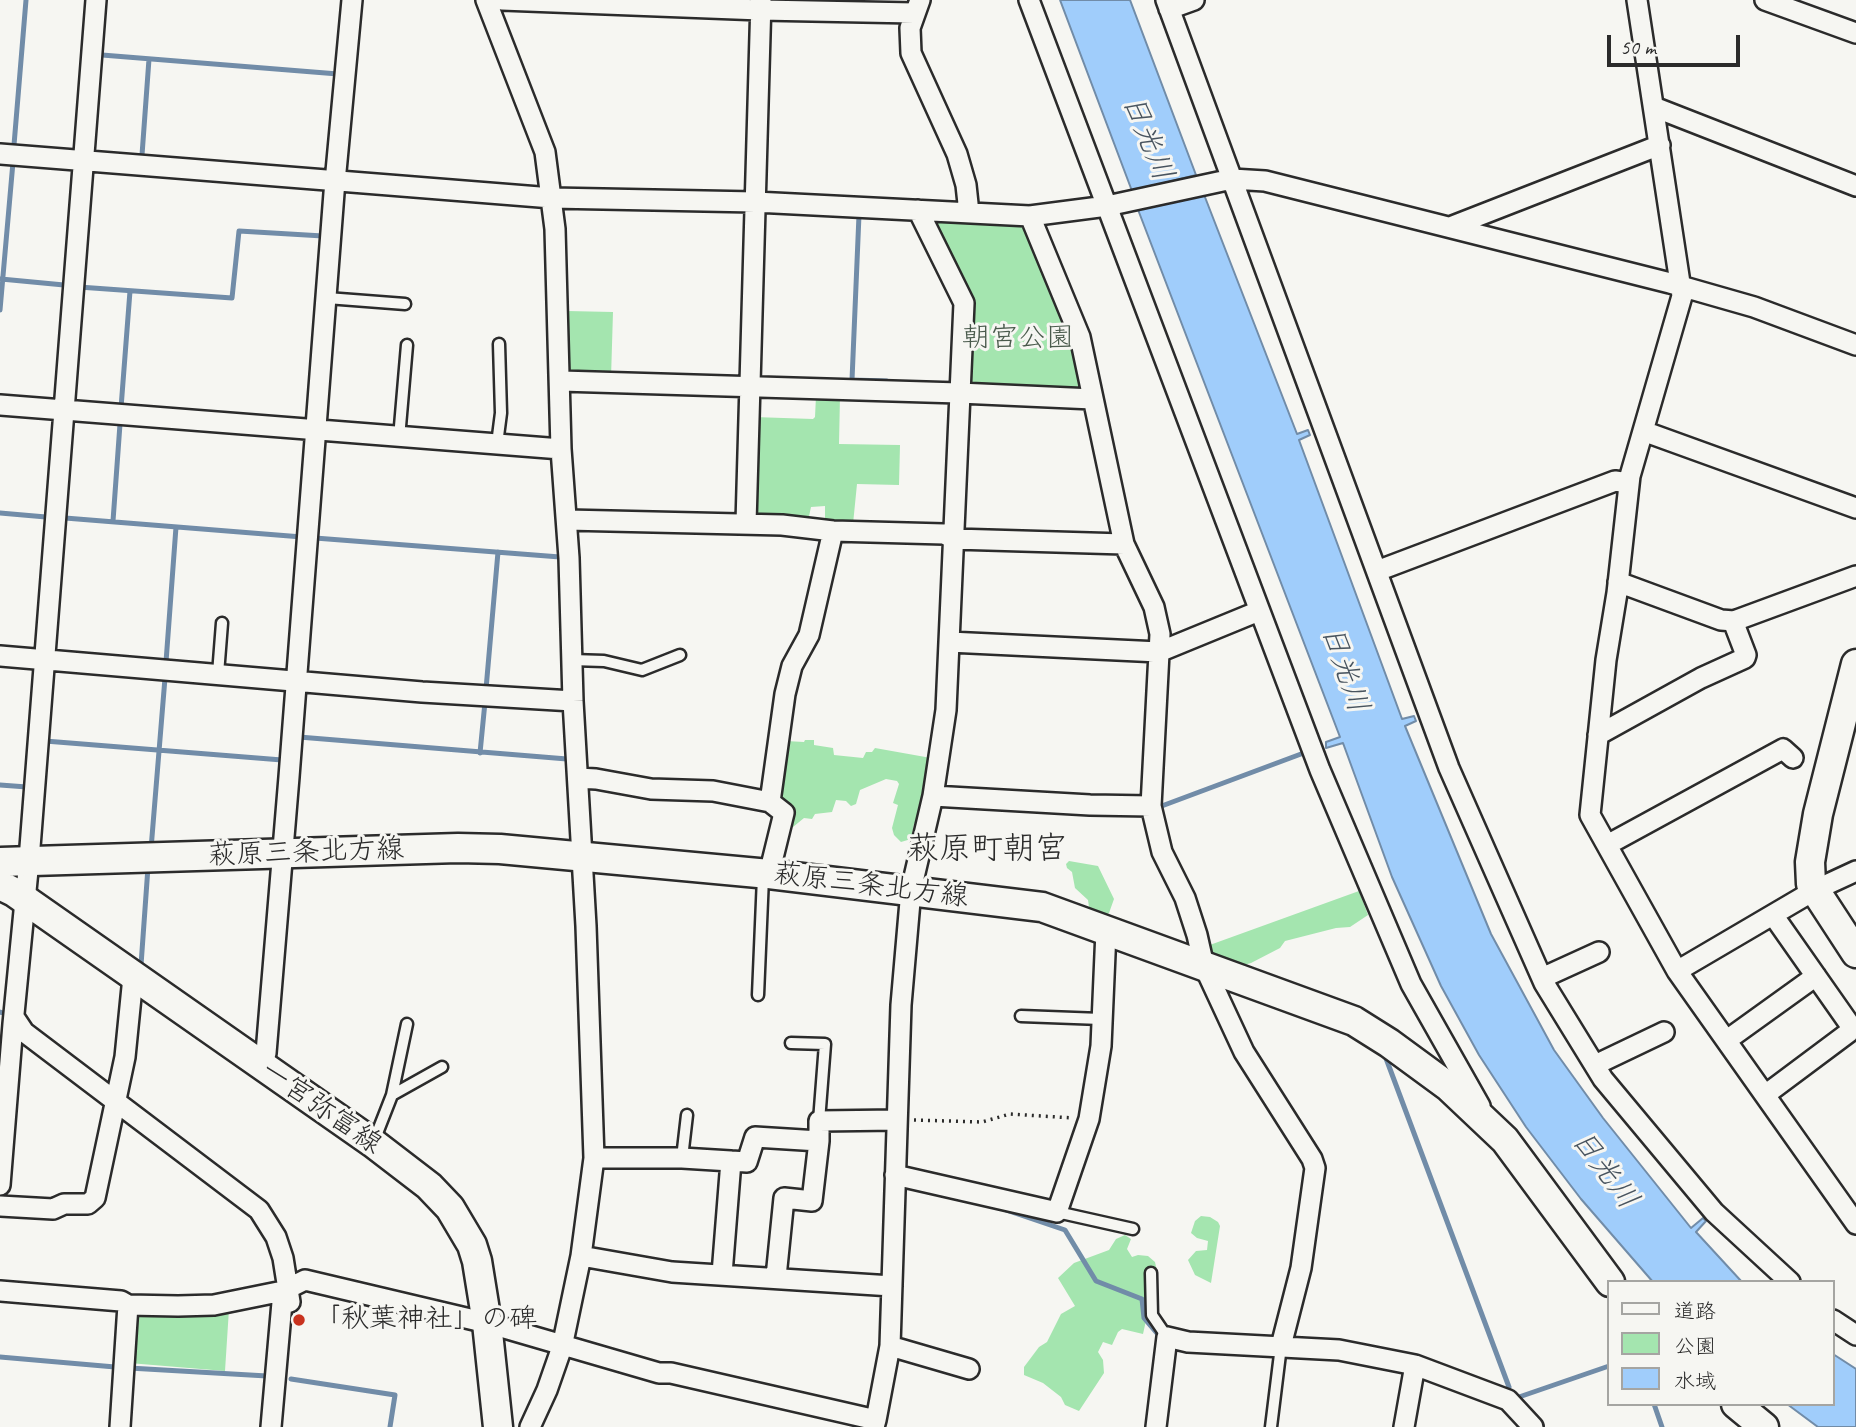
<!DOCTYPE html>
<html>
<head>
<meta charset="utf-8">
<style>
  body { margin:0 }
  #map { position:relative; width:1856px; height:1427px; overflow:hidden; background:#f6f6f2; font-family:Caveat,"Klee One",sans-serif }
  canvas { display:block }
  .legend { position:absolute; left:1607px; top:1280px; width:228px; height:126px; box-sizing:border-box; background:#f6f6f2; border:2px solid #a5a5a2; margin:0; padding:9px 12px; list-style:none; font-size:21px; color:#2b2b2b }
  .legend li { display:flex; align-items:center; gap:14px; height:35px }
  .legend b { width:35px; border:2px solid #a5a5a2 }
  .scale { position:absolute; left:1607px; top:35px; width:133px; height:32px; box-sizing:border-box; border:4px solid #2b2b2b; border-top:0; padding-left:9px; font-size:21px; line-height:24px; white-space:nowrap; color:#2b2b2b; -webkit-text-stroke:5px #f6f6f2; paint-order:stroke }
</style>
</head>
<body>
<div id="map">
<canvas width="1856" height="1427"></canvas>
<ul class="legend">
<li><b style="height:9px;background:#f6f6f2"></b>道路</li>
<li><b style="height:19px;background:#a4e5af"></b>公園</li>
<li><b style="height:19px;background:#a0cdfb"></b>水域</li>
</ul>
<div class="scale">50 m</div>
</div>
<script>
const ctx = document.querySelector('canvas').getContext('2d');
ctx.lineJoin = 'round';
function paint(path, color) { ctx.fillStyle = color; ctx.fill(path, 'evenodd'); }
const poly = rows => new Path2D(rows.map(r => 'M' + r).join(''));
function strokePath(path, color, width, dash) { ctx.strokeStyle = color; ctx.lineWidth = width; ctx.lineCap = dash ? 'butt' : 'round'; ctx.setLineDash(dash || []); ctx.stroke(path); }
function drawText(font, color, halo, rows, align = 'center') {
  ctx.font = font + ' Caveat,"Klee One",sans-serif'; ctx.lineWidth = 6; ctx.setLineDash([]); ctx.textBaseline = 'middle'; ctx.strokeStyle = halo; ctx.fillStyle = color; for (const [text, x, y, turn = 0] of rows) {
    ctx.save(); ctx.translate(x, y); ctx.rotate((+turn || 0) * Math.PI / 180); ctx.textAlign = isNaN(turn) ? turn : align; if (halo) ctx.strokeText(text, 0, 0); ctx.fillText(text, 0, 0); ctx.restore();
  }
}
paint(poly([
  [924,214,1027,220,1076,338,1082,388,1078,394,961,391,967,301],
  [567,311,613,312,611,378,575,376,569,371],
  [816,396,840,396,839,444,900,445,899,485,857,484,853,524,825,522,825,506,811,507,808,521,756,517,754,417,813,419,815,417],
  [805,740,814,740,814,745,833,748,834,755,863,758,866,752,872,752,875,748,931,758,922,816,914,824,911,839,901,842,894,835,892,828,898,805,893,803,899,784,897,781,886,779,860,790,856,804,851,806,846,801,836,800,832,812,815,814,812,819,804,818,793,827,786,823,774,799,786,741,804,742],
  [1069,861,1098,866,1114,899,1109,913,1104,917,1090,914,1088,900,1075,888,1072,872,1067,868,1066,864],
  [1359,891,1368,915,1350,927,1336,928,1285,941,1280,948,1251,963,1236,967,1213,961,1207,946],
  [1201,1216,1210,1217,1218,1222,1220,1226,1211,1283,1195,1275,1188,1260,1196,1251,1207,1250,1208,1241,1197,1238,1191,1233,1195,1221],
  [1125,1235,1131,1239,1127,1249,1132,1257,1138,1255,1148,1256,1155,1262,1158,1276,1149,1279,1147,1316,1143,1334,1122,1329,1118,1332,1112,1345,1103,1342,1098,1352,1103,1360,1104,1373,1079,1411,1065,1405,1061,1397,1043,1383,1024,1375,1024,1367,1039,1347,1047,1342,1061,1314,1075,1306,1058,1278,1074,1263,1109,1250,1116,1239],
  [229,1309,225,1371,129,1363,133,1315]
]), '#a4e5af');
const water = poly([
  [1060,0,1130,0,1196,175,1132,191,1060,0],
  [1203,192,1297,434,1308,430,1310,435,1299,440,1402,719,1414,716,1416,721,1405,726,1491,934,1554,1050,1603,1118,1691,1228,1703,1218,1706,1221,1696,1232,1742,1282,1653,1282,1581,1199,1526,1127,1479,1055,1441,986,1392,877,1343,743,1326,748,1326,742,1340,737,1137,207,1203,192],
  [1833,1354,1856,1369,1856,1427,1818,1427,1787,1404,1833,1404,1833,1354]
]);
paint(water, '#a0cdfb');
strokePath(water, '#718ca8', 2);
strokePath(poly([
  [102,55,338,74],
  [14,145,26,0],
  [142,155,149,59],
  [859,215,852,380,887,381],
  [1,279,64,285],
  [79,287,232,298,239,231,323,236,323,231],
  [0,310,13,162],
  [121,408,130,291],
  [0,513,46,517],
  [65,518,302,537],
  [113,521,120,424],
  [315,538,560,557],
  [166,662,176,527],
  [486,689,498,552],
  [299,737,567,759],
  [45,745,45,741,282,760],
  [480,753,485,702],
  [0,785,27,787],
  [1160,810,1159,807,1301,754],
  [151,849,165,678],
  [141,965,148,867],
  [0,1012,3,1013],
  [1384,1053,1509,1387],
  [1006,1210,1065,1230,1096,1281,1142,1299,1144,1318,1161,1338],
  [0,1357,115,1367],
  [129,1368,267,1376],
  [291,1379,395,1395,390,1427],
  [1519,1397,1609,1366],
  [1654,1404,1662,1427]
]), '#718ca8', 5);
const lane = poly([
  [327,298,405,304],
  [399,438,407,345],
  [497,444,501,413,499,344],
  [572,660,604,661,642,670,680,655],
  [218,674,222,623],
  [758,995,763,877],
  [1021,1016,1101,1019],
  [791,1043,825,1044,819,1121],
  [392,1095,442,1067],
  [374,1141,392,1095,407,1024],
  [682,1158,687,1115],
  [1057,1212,1133,1229],
  [1151,1273,1152,1315,1167,1337],
  [1271,1427,1281,1346]
]);
const street = poly([
  [486,0,545,152,555,229,561,449,569,558,573,701,586,926,594,1158,581,1256,562,1347,547,1390,530,1427],
  [502,0,761,10,914,13],
  [920,0,910,28,911,53,957,154,966,185,969,213],
  [1029,0,1320,770,1411,984,1480,1106],
  [1166,0,1449,768,1544,983,1603,1079,1714,1212,1790,1282],
  [1637,0,1682,296,1630,476,1617,593,1606,660,1590,815,1677,971,1856,1224],
  [1765,0,1856,33],
  [1169,9,1194,0],
  [1654,107,1856,186],
  [0,154,552,198,755,202,1030,216,1107,206,1232,179,1265,181,1670,283,1754,307,1856,345],
  [1030,216,1080,337,1124,544,1154,607,1160,634,1151,806,1162,852,1185,898,1197,935,1204,966,1244,1052,1312,1159,1315,1168,1301,1268,1281,1346],
  [1450,227,1660,145],
  [561,381,959,393,1093,399],
  [0,405,561,449],
  [1643,431,1856,508],
  [567,520,782,525,833,531,944,534,954,539,1124,544],
  [746,523,761,0],
  [1377,571,1615,481,1629,483],
  [1618,582,1721,620,1734,621,1856,576],
  [949,642,1159,652,1259,611],
  [0,656,422,692,573,701],
  [1598,735,1701,678,1745,658,1746,655,1733,621],
  [578,778,596,779,651,789,713,791,770,802,784,813,769,874],
  [933,796,1090,805,1151,806],
  [770,802,785,694,792,666,809,635,833,531],
  [1607,845,1783,749,1793,758],
  [1773,915,1853,1029],
  [1677,971,1815,890,1856,871],
  [1542,978,1599,952],
  [14,1017,24,1032,259,1210,276,1237,283,1258,290,1302],
  [1727,1040,1816,976],
  [1595,1065,1664,1032],
  [262,1066,266,1053,289,777,334,193,352,0],
  [1765,1095,1856,1027],
  [594,1158,682,1158,747,1162,755,1137,819,1141,819,1121,897,1120],
  [895,1175,1057,1212,1089,1119,1101,1046,1106,931],
  [0,1185,13,1024,29,860,96,0],
  [0,1206,53,1209,64,1204,88,1204,95,1198,125,1057,133,977],
  [581,1256,672,1272,892,1286],
  [722,1274,731,1161],
  [776,1277,784,1198,812,1201,819,1141],
  [0,1291,121,1301,128,1305,178,1306,214,1305,283,1291],
  [1833,1320,1856,1335],
  [890,1346,969,1369],
  [876,1420,890,1346,901,1005,911,890,933,796,946,710,964,303,918,210],
  [120,1427,128,1305],
  [271,1427,283,1291,305,1280,487,1323,659,1373,671,1373,876,1420,874,1427],
  [1156,1427,1167,1337,1188,1342,1339,1350,1415,1365,1508,1400,1533,1427],
  [1404,1427,1415,1365]
]);
const secondary = poly([
  [1856,664,1818,814,1810,862,1811,884,1856,953],
  [0,862,458,848,500,849,769,874,1042,907,1354,1021,1389,1043,1449,1087,1505,1140,1610,1282],
  [0,885,14,892,373,1143,429,1186,450,1208,472,1245,477,1261,487,1323,498,1427],
  [1736,1404,1764,1427]
]);
strokePath(lane, '#2b2b2b', 15);
strokePath(street, '#2b2b2b', 24);
strokePath(secondary, '#2b2b2b', 33);
strokePath(poly([
  [914,1120,982,1122,1010,1114,1073,1118]
]), '#2b2b2b', 3.5, [2, 5]);
strokePath(lane, '#f6f6f2', 10);
strokePath(street, '#f6f6f2', 19);
strokePath(secondary, '#f6f6f2', 28);
for (const [x, y, r, color] of [
  [299,1320,7,"#c8321e"]
]) { const dot = new Path2D(); dot.arc(x, y, r, 0, 2 * Math.PI); ctx.fillStyle = color; ctx.fill(dot); strokePath(dot, '#f6f6f2', 2.5); }
drawText('28px', '#495a4c', '#f6f6f2', [
  ["朝宮公園",1018,339]
]);
drawText('28px', '#2b2b2b', '#f6f6f2', [
  ["萩原三条北方線",306,853,-2],
  ["萩原三条北方線",871,886,7],
  ["一宮弥富線",321,1108,35]
]);
drawText('28px', '#2b2b2b', '#f6f6f2', [
  ["「秋葉神社」の碑",313,1320]
], 'left');
drawText('italic 30px', '#48545f', '#f6f6f2', [
  ["日光川",1147,138,68],
  ["日光川",1344,669,71],
  ["日光川",1604,1170,53]
]);
drawText('32px', '#2b2b2b', '#f6f6f2', [
  ["萩原町朝宮",987,850]
]);
</script>
</body>
</html>
